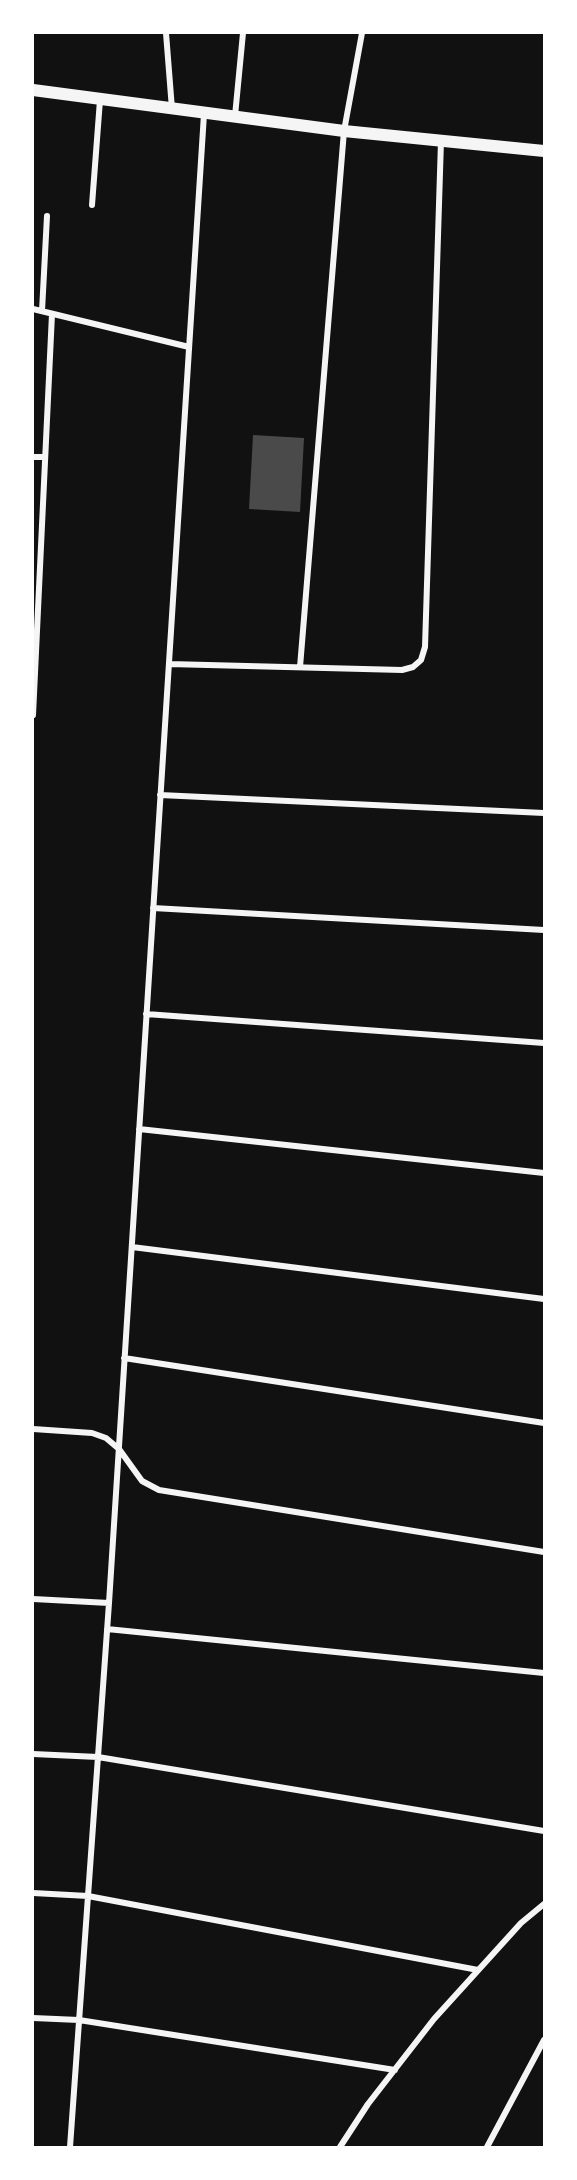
<!DOCTYPE html>
<html>
<head>
<meta charset="utf-8">
<style>
  body { margin:0 }
  #map { position:relative; width:577px; height:2180px; overflow:hidden; background:#111; font-family:"Titillium Web",sans-serif }
  canvas { display:block }
  .frame { position:absolute; inset:0; border:34px solid #fff; pointer-events:none }
</style>
</head>
<body>
<div id="map">
<canvas width="577" height="2180"></canvas>
<div class="frame"></div>
</div>
<script>
const ctx = document.querySelector('canvas').getContext('2d');
ctx.lineJoin = 'round';
function paint(path, color) { ctx.fillStyle = color; ctx.fill(path, 'evenodd'); }
const poly = rows => new Path2D(rows.map(r => 'M' + r).join(''));
function strokePath(path, color, width, dash) { ctx.strokeStyle = color; ctx.lineWidth = width; ctx.lineCap = dash ? 'butt' : 'round'; ctx.setLineDash(dash || []); ctx.stroke(path); }
paint(poly([
  [253,435,304,438,300,512,249,509]
]), '#4a4a4a');
strokePath(poly([
  [166,33,172,109],
  [235,116,243,33],
  [92,205,100,100],
  [33,309,189,347],
  [42,311,47,216],
  [33,457,44,457],
  [169,664,402,670,413,667,421,660,425,647,441,141],
  [300,667,344,131,362,33],
  [33,715,52,314],
  [160,795,544,813],
  [153,908,544,930],
  [146,1014,544,1043],
  [139,1129,544,1173],
  [132,1247,544,1299],
  [124,1358,544,1423],
  [33,1429,92,1433,106,1438,119,1449,142,1481,159,1490,544,1552],
  [33,1599,109,1603],
  [107,1629,544,1673],
  [33,1754,98,1757,544,1831],
  [33,1893,88,1896,478,1970],
  [33,2018,79,2020,395,2070],
  [70,2147,109,1603,204,114],
  [340,2147,368,2104,434,2019,521,1923,544,1904],
  [487,2147,544,2040]
]), '#f5f5f5', 6);
strokePath(poly([
  [33,90,344,131,544,151]
]), '#f5f5f5', 12);
</script>
</body>
</html>
